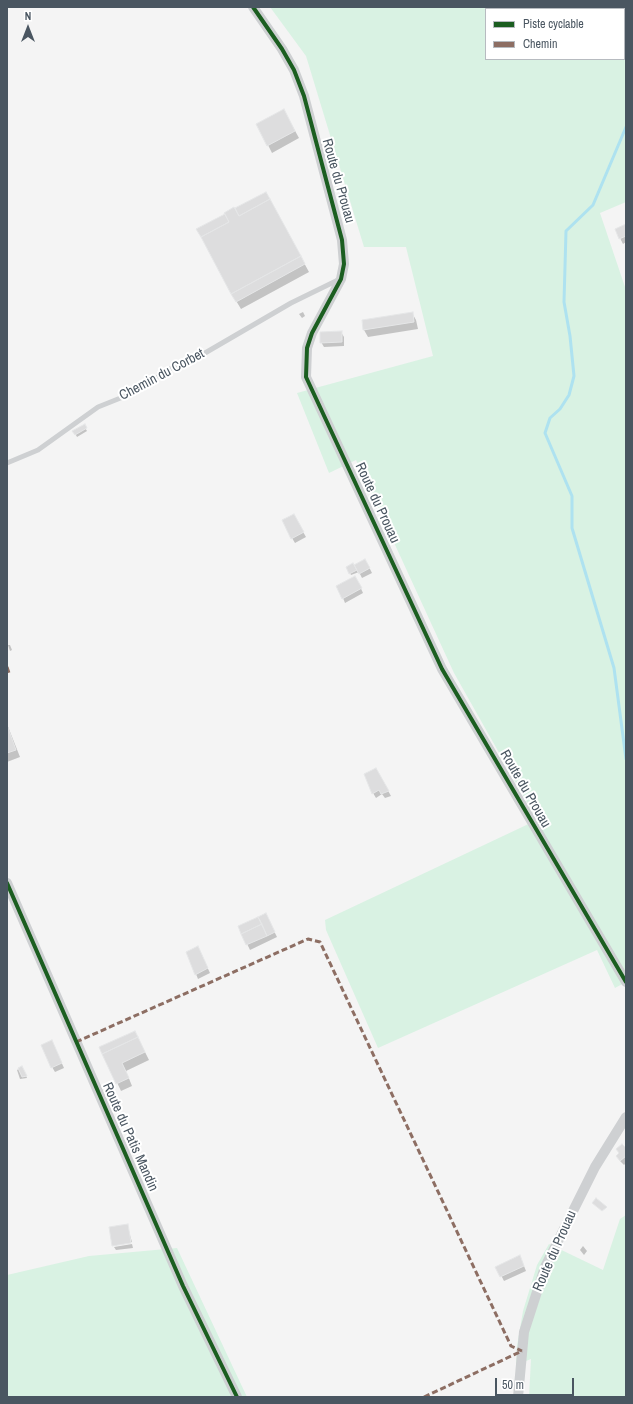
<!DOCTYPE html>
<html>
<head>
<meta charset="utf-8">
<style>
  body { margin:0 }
  #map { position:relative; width:633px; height:1404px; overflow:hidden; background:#f4f4f4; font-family:"Archivo Narrow",sans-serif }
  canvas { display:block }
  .frame { position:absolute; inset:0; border:8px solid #4a5661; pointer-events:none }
  .legend { position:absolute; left:485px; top:8px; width:140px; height:52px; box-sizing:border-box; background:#fff; border:1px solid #b7bbc0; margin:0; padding:5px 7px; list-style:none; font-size:12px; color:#4a5661 }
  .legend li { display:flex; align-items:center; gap:8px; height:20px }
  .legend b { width:20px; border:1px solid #b7bbc0 }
  .north { position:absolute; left:8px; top:8px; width:40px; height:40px; -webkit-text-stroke:3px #fff; paint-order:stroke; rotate:0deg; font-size:11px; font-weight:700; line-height:16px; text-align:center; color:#4a5661 }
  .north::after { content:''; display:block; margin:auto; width:14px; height:18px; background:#4a5661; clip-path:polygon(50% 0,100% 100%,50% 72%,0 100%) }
  .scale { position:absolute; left:495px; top:1378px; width:79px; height:18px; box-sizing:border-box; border:2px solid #4a5661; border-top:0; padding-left:5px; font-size:12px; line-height:14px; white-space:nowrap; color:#4a5661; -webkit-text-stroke:3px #fff; paint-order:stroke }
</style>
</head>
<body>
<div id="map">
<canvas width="633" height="1404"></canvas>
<div class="frame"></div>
<ul class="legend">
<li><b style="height:5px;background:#1b5e20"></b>Piste cyclable</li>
<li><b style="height:5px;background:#8d6e63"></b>Chemin</li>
</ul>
<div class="north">N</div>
<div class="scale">50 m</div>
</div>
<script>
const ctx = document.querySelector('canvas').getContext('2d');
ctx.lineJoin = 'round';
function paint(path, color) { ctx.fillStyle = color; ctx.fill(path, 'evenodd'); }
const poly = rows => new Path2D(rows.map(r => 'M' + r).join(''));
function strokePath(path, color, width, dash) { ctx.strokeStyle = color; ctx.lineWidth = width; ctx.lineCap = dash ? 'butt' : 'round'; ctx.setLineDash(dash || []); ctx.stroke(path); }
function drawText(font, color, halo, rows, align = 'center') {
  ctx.font = font + ' "Archivo Narrow",sans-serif'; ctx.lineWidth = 4; ctx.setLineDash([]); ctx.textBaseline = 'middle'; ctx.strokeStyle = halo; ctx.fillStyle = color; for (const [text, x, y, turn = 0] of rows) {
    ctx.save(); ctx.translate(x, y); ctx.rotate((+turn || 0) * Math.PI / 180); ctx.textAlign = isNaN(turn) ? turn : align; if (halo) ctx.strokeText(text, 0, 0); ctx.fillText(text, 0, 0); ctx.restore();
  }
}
paint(poly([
  [270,7,626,7,626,202,600,213,626,290,626,982,615,988,597,950,378,1048,326,930,325,920,537,820,454,673,356,460,329,473,297,393,433,356,406,247,364,247,306,56],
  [486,9,624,9,624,59,486,59],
  [626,1215,626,1397,529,1397,531,1359,516,1365,517,1346,523,1311,537,1265,549,1244,603,1270,620,1219],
  [177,1248,247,1397,7,1397,7,1275,89,1256]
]), '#d9f2e3');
paint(poly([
  [288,118,299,138,272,153,268,145],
  [266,193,309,272,241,309,232,294,224,215],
  [626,226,626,242,623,244,616,230],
  [303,312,305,316,302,318,299,314],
  [412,313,416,320,418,329,368,337,364,330],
  [341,332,344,337,344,346,324,347,321,342],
  [84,426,87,431,77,437,74,431],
  [294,516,306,537,295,543,292,538],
  [368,565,372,573,362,578,359,572,351,575,347,567],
  [358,582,363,593,345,603,343,598],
  [8,645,10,645,12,650,10,651],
  [7,724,20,757,7,762],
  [376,769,391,796,385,798,382,794,376,798,373,793],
  [268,919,277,937,250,950,239,927],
  [200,952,210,973,198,979,196,974],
  [54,1046,64,1068,55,1072,52,1067],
  [142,1046,149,1060,126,1071,132,1086,121,1091,101,1048],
  [22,1067,27,1078,20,1079,17,1070],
  [626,1149,626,1163,624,1165,620,1161],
  [127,1225,132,1242,113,1246,110,1228],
  [132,1244,133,1248,116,1250,114,1247],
  [583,1246,587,1251,584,1255,580,1250],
  [522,1261,526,1271,504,1281,497,1267]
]), '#0003');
strokePath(poly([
  [626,127,593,205,566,231,564,302,570,336,574,376,569,395,560,409,550,418,545,433,572,496,572,528,614,668,626,759]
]), '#aee2f0', 3);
const building = poly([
  [284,109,295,131,267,146,256,124,284,109],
  [266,192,270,199,239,216,235,208,266,192],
  [270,199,301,256,231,294,201,237,229,222,224,213,234,207,239,216,270,199],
  [225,214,229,222,201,237,196,229,225,214],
  [626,224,626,236,619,239,615,229,626,224],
  [301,256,305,264,236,302,231,294,301,256],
  [413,312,414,322,363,330,362,320,413,312],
  [342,331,342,342,320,343,320,332,342,331],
  [85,424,87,428,75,435,72,431,85,424],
  [294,514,304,532,291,539,282,520,294,514],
  [365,559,370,568,359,574,354,565,365,559],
  [353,563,357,570,349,574,346,567,353,563],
  [355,576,362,588,342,599,336,586,355,576],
  [7,725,16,750,7,753,7,725],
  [376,768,389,791,381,794,379,790,372,794,364,774,376,768],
  [266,913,275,932,267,936,258,917,266,913],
  [258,917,262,924,241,934,238,926,258,917],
  [262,924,267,936,246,945,241,934,262,924],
  [198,946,208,968,195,975,186,952,198,946],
  [135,1031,138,1037,102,1054,99,1047,135,1031],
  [138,1037,145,1052,122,1063,129,1078,116,1084,102,1054,138,1037],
  [52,1040,62,1063,51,1068,41,1045,52,1040],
  [22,1066,27,1076,22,1077,18,1068,22,1066],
  [622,1144,626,1148,626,1156,620,1161,616,1156,619,1153,616,1149,622,1144],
  [596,1198,607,1207,606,1208,602,1211,592,1203,596,1198],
  [128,1224,131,1243,112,1246,109,1227,128,1224],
  [520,1255,524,1266,500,1277,495,1267,520,1255]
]);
paint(building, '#ddddde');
strokePath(building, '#e5e6e7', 1);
strokePath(poly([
  [7,463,38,450,98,407,133,393,176,365,205,353,291,303,338,280]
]), '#ced0d2', 5);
strokePath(poly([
  [253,7,282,49,294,70,304,96,342,240,344,264,341,279,312,333,307,348,306,377,442,669,626,982],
  [7,883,183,1286,237,1397],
  [518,1397,524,1332,545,1267,595,1167,626,1117]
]), '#ced0d2', 10);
strokePath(poly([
  [7,667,9,673],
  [76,1042,308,939,320,942,511,1346,522,1351],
  [424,1397,522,1351]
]), '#8d6e63', 3, [6, 3]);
strokePath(poly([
  [253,7,282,49,294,70,304,96,342,240,344,264,341,279,312,333,307,348,306,377,442,669,626,982],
  [7,883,183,1286,237,1397]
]), '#1b5e20', 4);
drawText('14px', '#4a5661', '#fff', [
  ["Route du Prouau",338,181,74],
  ["Chemin du Corbet",162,375,-28],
  ["Route du Prouau",377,503,65],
  ["Route du Prouau",525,789,60],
  ["Route du Patis Mandin",130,1137,66],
  ["Route du Prouau",555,1251,-66]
]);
</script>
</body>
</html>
